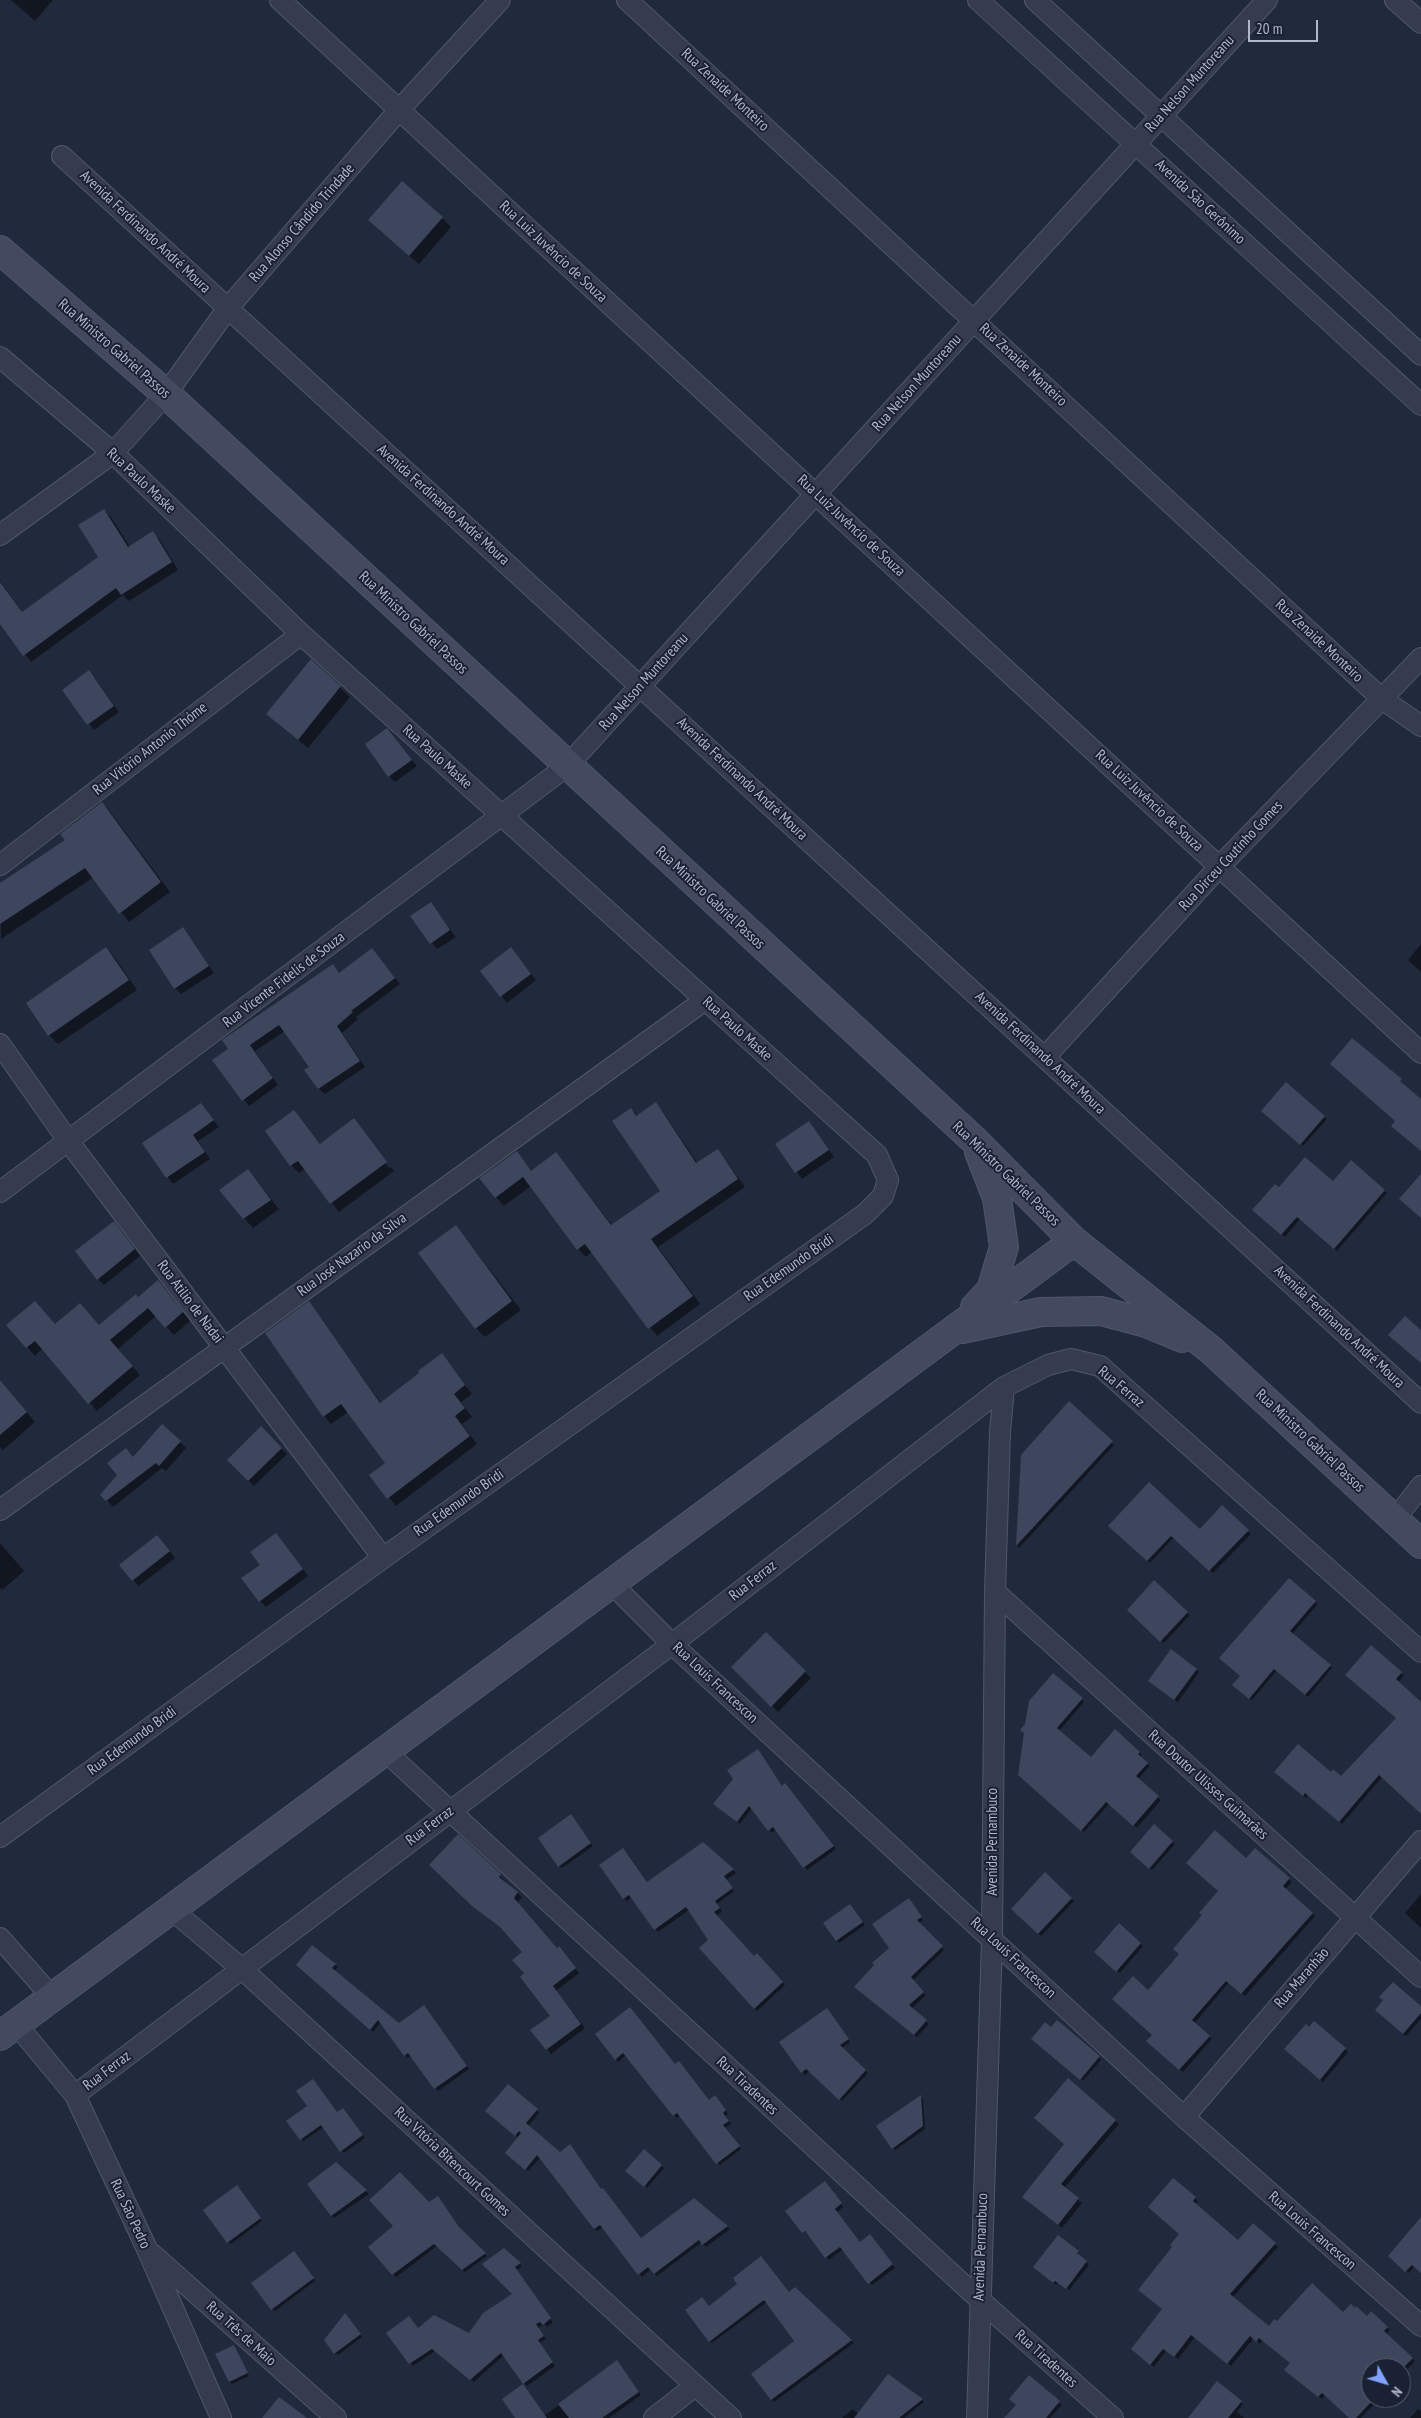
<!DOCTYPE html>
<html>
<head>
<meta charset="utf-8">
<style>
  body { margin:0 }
  #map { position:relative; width:1421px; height:2418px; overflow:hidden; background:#212a3d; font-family:"PT Sans Narrow",sans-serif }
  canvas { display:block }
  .north { position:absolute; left:1361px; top:2358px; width:50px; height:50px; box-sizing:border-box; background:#1a2132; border:1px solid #565d6e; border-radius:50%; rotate:129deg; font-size:14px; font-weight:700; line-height:20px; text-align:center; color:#b1b7c8 }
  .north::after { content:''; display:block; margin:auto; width:18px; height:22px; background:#80a2fe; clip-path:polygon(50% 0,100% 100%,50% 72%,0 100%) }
  .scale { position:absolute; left:1248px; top:20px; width:70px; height:22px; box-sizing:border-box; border:2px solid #b1b7c8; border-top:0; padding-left:6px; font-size:15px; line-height:18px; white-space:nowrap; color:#b1b7c8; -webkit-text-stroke:4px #1a2132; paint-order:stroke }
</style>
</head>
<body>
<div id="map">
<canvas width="1421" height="2418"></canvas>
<div class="north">N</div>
<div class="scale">20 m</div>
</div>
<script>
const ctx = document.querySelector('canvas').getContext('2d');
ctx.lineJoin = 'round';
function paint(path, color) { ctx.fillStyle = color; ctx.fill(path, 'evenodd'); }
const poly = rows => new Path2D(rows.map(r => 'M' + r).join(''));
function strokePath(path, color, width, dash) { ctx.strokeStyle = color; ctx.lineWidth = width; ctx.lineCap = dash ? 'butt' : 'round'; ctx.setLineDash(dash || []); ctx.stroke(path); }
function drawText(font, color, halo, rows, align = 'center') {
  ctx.font = font + ' "PT Sans Narrow",sans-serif'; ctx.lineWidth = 4; ctx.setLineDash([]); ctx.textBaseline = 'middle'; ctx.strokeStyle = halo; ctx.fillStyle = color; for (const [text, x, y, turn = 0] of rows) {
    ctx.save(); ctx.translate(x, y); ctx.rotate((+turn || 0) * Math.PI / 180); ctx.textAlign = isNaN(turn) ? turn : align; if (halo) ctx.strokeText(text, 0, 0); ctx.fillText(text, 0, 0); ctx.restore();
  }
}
paint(poly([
  [11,0,53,0,35,21],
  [442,218,451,227,419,264,379,230],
  [104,510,111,517,130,547,153,533,160,540,178,570,129,601,123,595,31,662,0,622,0,581,23,613,100,558],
  [311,661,350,697,308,748,277,723],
  [95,678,119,712,94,730,64,690],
  [387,730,417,766,395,782,389,776],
  [102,803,111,813,170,892,129,922,94,877,1,939,0,884,66,840],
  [430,903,456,937,437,949,412,916],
  [183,929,214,973,181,994,175,988],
  [1421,944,1421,972,1408,960],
  [106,948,115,958,137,990,58,1044,49,1035],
  [511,949,536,980,507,1003,482,971],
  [372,950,400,984,356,1017,358,1019,342,1033,365,1067,325,1094,319,1089,310,1067,285,1031,255,1051,278,1085,249,1106,214,1061,333,966,340,973],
  [656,1104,663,1112,698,1164,718,1150,745,1187,658,1247,700,1304,657,1336,592,1252,586,1257,578,1249,531,1186,504,1206,496,1197,516,1153,534,1176,556,1153,612,1225,661,1192,631,1109,638,1116],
  [201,1105,219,1127,198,1141,210,1159,173,1184,144,1144],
  [294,1111,321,1145,354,1120,389,1168,391,1167,394,1171,339,1212,305,1169,299,1173,291,1165],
  [1263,1111,1324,1117,1327,1119,1303,1146],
  [809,1123,834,1157,802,1179,777,1145],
  [248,1170,279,1209,253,1228,244,1218],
  [1333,1183,1384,1191,1387,1193,1337,1251,1300,1219,1285,1237,1254,1210,1279,1189],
  [456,1226,521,1310,485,1337,476,1328],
  [120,1229,140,1256,104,1285,98,1279],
  [158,1281,190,1321,174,1335,156,1316,118,1349,140,1375,97,1411,43,1348,35,1356,8,1325,55,1325,80,1304,100,1326],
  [309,1303,381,1403,421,1373,441,1354,472,1394,461,1402,472,1417,462,1424,477,1444,396,1506,371,1475,387,1464,348,1412,331,1424,324,1416],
  [0,1380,35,1422,3,1450,0,1447],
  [1069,1403,1114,1445,1019,1548,1017,1546,1022,1455],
  [260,1428,287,1454,254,1486,228,1460],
  [180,1442,186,1448,166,1471,162,1468,113,1507,102,1495,119,1475,126,1450,134,1458],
  [1222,1507,1251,1534,1213,1573,1174,1537,1150,1563,1110,1526,1200,1531],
  [281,1541,308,1576,266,1607,260,1601,262,1565],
  [163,1542,175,1558,139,1586,133,1580],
  [0,1543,24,1571,2,1590,0,1588],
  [1154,1582,1190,1615,1164,1643,1128,1610],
  [1315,1602,1318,1604,1292,1634,1332,1668,1308,1697,1277,1670,1252,1700,1236,1687],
  [766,1633,811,1678,778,1712,733,1667],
  [1371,1647,1404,1676,1397,1683,1421,1705,1421,1812,1383,1776,1342,1824,1308,1795,1306,1798,1279,1775,1331,1774,1341,1778,1397,1718],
  [1171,1651,1199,1672,1178,1702,1152,1683],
  [1082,1699,1084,1702,1059,1731,1091,1759,1115,1731,1142,1755,1140,1758,1150,1766,1138,1779,1161,1800,1137,1828,1109,1804,1084,1832,1019,1774,1025,1733],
  [734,1779,787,1788,836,1849,807,1870,776,1829,772,1833,752,1808,740,1824,718,1806],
  [573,1818,593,1846,562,1868,559,1866],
  [1154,1826,1175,1844,1152,1870,1132,1852],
  [458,1836,522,1897,517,1903,558,1949,563,1952,579,1973,556,1991,585,2028,551,2054,532,2030,551,2016,526,1973,524,1952],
  [703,1843,736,1873,726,1880,734,1891,717,1904,722,1911,716,1916,754,1958,757,1955,785,1985,757,2011,700,1948,710,1940,689,1910,658,1932,632,1897,627,1901,624,1898,626,1852,648,1883],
  [1255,1849,1292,1882,1285,1890,1315,1916,1245,1996,1229,1982,1194,2024,1212,2039,1183,2072,1151,2044,1154,2035,1148,1991,1181,1955,1204,1915],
  [1045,1874,1074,1901,1041,1936,1012,1909],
  [1421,1894,1421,1928,1405,1913],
  [911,1903,923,1920,919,1923,944,1950,913,1980,926,1995,911,2009,929,2024,917,2037,858,1990,891,1948],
  [853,1908,865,1925,839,1943,825,1924],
  [1119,1925,1143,1946,1120,1973,1098,1955],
  [297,1965,335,1965,338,1967,334,1971,399,2024,426,2009,469,2069,438,2091,411,2055,408,2058,405,2055,381,2022,373,2032],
  [1421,2008,1421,2019,1406,2036,1377,2010],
  [829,2013,850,2042,842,2048,868,2073,842,2101,810,2071,805,2075,781,2042],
  [1314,2022,1348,2052,1323,2082,1288,2051],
  [597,2034,676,2065,679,2062,709,2101,718,2100,728,2114,725,2116,731,2124,725,2128,741,2149,720,2165,681,2115,677,2118,674,2115,626,2055,618,2062],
  [1035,2041,1099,2057,1101,2060,1083,2081],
  [1068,2080,1119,2124,1064,2188,1082,2203,1062,2228,1027,2201,1065,2144],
  [921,2097,923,2099,925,2129,895,2150,893,2148],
  [343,2109,365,2138,344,2153,324,2127,303,2141,301,2139],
  [537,2110,539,2113,528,2126,601,2191,641,2239,694,2200,730,2229,706,2247,702,2242,657,2276,651,2269,642,2277,603,2227,597,2231,595,2229,541,2157,528,2171,509,2155,519,2138,489,2114],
  [644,2151,664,2168,647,2188,627,2171],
  [336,2163,369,2194,334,2218,332,2215],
  [827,2185,843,2207,837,2212,861,2244,873,2239,895,2268,872,2285,843,2249,829,2260,787,2211],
  [239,2189,262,2221,231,2244,228,2242],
  [1195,2198,1198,2201,1195,2205,1238,2242,1254,2225,1278,2247,1232,2298,1269,2328,1277,2323,1344,2314,1367,2317,1371,2313,1390,2330,1386,2334,1415,2361,1401,2376,1401,2368,1371,2368,1371,2398,1380,2398,1361,2418,1350,2418,1325,2395,1322,2399,1289,2373,1292,2363,1263,2340,1260,2344,1254,2338,1231,2366,1195,2337,1178,2359,1166,2351,1154,2367,1135,2352,1163,2310,1174,2247,1181,2234,1153,2210],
  [428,2204,487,2256,465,2272,437,2246,396,2277,370,2247],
  [1421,2219,1421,2272,1415,2266,1409,2273,1389,2256],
  [504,2249,522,2266,516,2271,553,2322,547,2327,544,2323,538,2328,546,2339,539,2343,555,2366,527,2386,504,2355,474,2382,435,2351,413,2366,388,2333,418,2329,469,2335,514,2294],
  [1078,2252,1079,2256,1089,2265,1069,2290,1059,2282,1056,2285,1037,2270],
  [296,2255,315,2281,275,2311,272,2309],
  [795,2289,854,2343,774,2402,772,2399,795,2341,767,2302,712,2343,710,2341,709,2307,789,2294],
  [348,2317,362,2337,338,2355,335,2353],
  [234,2346,249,2376,232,2384,230,2382],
  [617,2362,641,2395,609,2418,516,2418,545,2415],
  [1030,2377,1062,2405,1050,2418,1006,2418,1017,2405],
  [922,2400,924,2402,904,2418,842,2418,853,2409,858,2414],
  [1241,2402,1243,2404,1237,2412,1244,2418,1202,2418],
  [1418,2409,1421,2411,1421,2418,1410,2418]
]), '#0007');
paint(poly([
  [402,181,443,217,409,256,368,220],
  [104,509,128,547,153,531,172,562,121,595,116,588,23,656,0,624,0,582,22,612,98,557,78,525],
  [311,659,341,686,298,740,266,714],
  [89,670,114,706,87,725,62,690],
  [387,728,412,760,388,777,365,744],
  [102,802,161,882,119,914,85,868,0,924,0,883,65,840,60,834],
  [431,902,450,930,430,944,410,916],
  [183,927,209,966,174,989,149,950],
  [106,947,129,980,48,1036,26,1003],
  [511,947,531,974,500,997,480,971],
  [372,948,395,978,351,1011,353,1012,337,1026,360,1061,318,1089,304,1070,309,1067,279,1025,250,1045,273,1078,242,1101,212,1060,228,1049,222,1040,333,964,339,973],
  [1352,1038,1402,1079,1400,1081,1421,1099,1421,1151,1391,1126,1395,1121,1330,1064],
  [1286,1082,1325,1116,1300,1145,1261,1111],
  [656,1102,696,1163,718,1149,738,1179,651,1239,693,1296,648,1329,585,1244,577,1250,523,1177,556,1152,611,1225,660,1191,612,1121,631,1108,636,1116],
  [201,1103,214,1120,193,1135,205,1152,166,1178,142,1143],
  [294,1110,320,1144,354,1118,387,1162,330,1204,298,1161,290,1166,265,1131],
  [809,1121,829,1150,795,1173,775,1144],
  [517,1151,531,1171,495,1198,479,1178],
  [1305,1157,1333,1181,1351,1160,1385,1190,1334,1249,1297,1217,1281,1235,1252,1210,1275,1184,1279,1187],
  [248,1169,271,1200,243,1219,219,1190],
  [1421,1174,1421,1218,1399,1199],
  [114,1221,135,1249,97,1280,75,1251],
  [456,1225,512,1301,475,1329,418,1253],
  [158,1280,183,1312,165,1328,143,1302,148,1308,110,1340,133,1366,88,1404,35,1341,26,1348,6,1325,35,1301,55,1324,80,1303,99,1325,136,1294,138,1297],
  [309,1301,380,1403,419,1373,418,1371,442,1353,465,1385,454,1394,465,1408,455,1416,470,1436,387,1499,369,1475,385,1463,341,1404,323,1417,265,1333],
  [1405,1316,1421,1330,1421,1363,1388,1335],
  [0,1380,27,1412,0,1435],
  [1069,1401,1113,1441,1016,1546,1021,1455],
  [162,1424,181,1441,159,1466,156,1463,106,1501,100,1495,117,1475,107,1463,126,1448,133,1457],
  [261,1426,282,1448,248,1481,227,1460],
  [1149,1482,1200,1529,1222,1505,1249,1530,1209,1571,1171,1536,1147,1561,1108,1526],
  [276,1533,303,1569,259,1602,241,1578,260,1565,250,1552],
  [157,1535,170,1551,132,1581,119,1565],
  [1289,1578,1316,1601,1290,1631,1331,1665,1305,1695,1274,1669,1249,1699,1232,1685,1240,1676,1219,1658],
  [1154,1580,1188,1612,1160,1642,1127,1610],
  [766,1632,806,1671,771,1707,731,1667],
  [1371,1645,1402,1672,1396,1679,1421,1702,1421,1814,1379,1775,1339,1822,1305,1793,1303,1796,1274,1772,1298,1744,1331,1772,1333,1769,1341,1776,1396,1718,1345,1675],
  [1171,1649,1197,1669,1174,1700,1148,1681],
  [1053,1673,1083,1698,1057,1728,1091,1757,1115,1729,1140,1752,1138,1754,1148,1763,1136,1776,1159,1796,1133,1826,1106,1802,1081,1831,1018,1775,1024,1733,1020,1730,1025,1724,1029,1701],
  [758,1749,782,1786,785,1783,834,1846,803,1868,773,1827,768,1831,749,1806,737,1822,713,1804,733,1779,727,1770],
  [571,1814,591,1843,558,1867,538,1838],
  [1154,1824,1173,1841,1149,1869,1130,1852],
  [1215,1830,1246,1858,1255,1848,1290,1878,1283,1886,1313,1913,1241,1994,1226,1981,1192,2020,1210,2036,1179,2070,1146,2041,1152,2035,1112,1999,1133,1976,1148,1990,1179,1954,1173,1949,1202,1915,1199,1913,1218,1891,1186,1863],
  [458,1834,501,1874,499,1877,518,1892,514,1898,557,1948,559,1946,576,1968,553,1986,581,2024,546,2050,530,2030,550,2016,520,1977,524,1973,512,1960,522,1952,500,1927,472,1906,429,1865],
  [703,1842,734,1869,724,1876,733,1888,715,1901,720,1908,714,1912,754,1956,757,1953,783,1982,754,2009,699,1948,708,1940,686,1907,654,1930,629,1895,623,1899,599,1865,623,1848,647,1882],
  [1045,1872,1072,1898,1038,1934,1011,1909],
  [909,1898,922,1917,917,1920,943,1946,911,1977,924,1992,909,2005,927,2020,914,2035,854,1987,874,1965,872,1963,889,1948,872,1924],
  [850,1904,863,1922,836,1941,823,1923],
  [1119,1923,1141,1943,1116,1972,1094,1952],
  [312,1945,336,1964,332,1968,399,2023,424,2005,467,2066,434,2089,408,2053,404,2056,378,2020,370,2030,296,1965],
  [1393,1982,1421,2006,1421,2013,1403,2034,1375,2010,1383,2000,1379,1997],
  [630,2007,675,2064,679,2061,709,2100,715,2095,726,2110,723,2113,729,2121,723,2125,740,2146,716,2164,677,2113,673,2116,623,2053,615,2060,595,2034],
  [827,2008,849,2039,840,2045,866,2070,839,2100,806,2069,801,2073,779,2042],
  [1057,2020,1100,2056,1080,2080,1031,2039,1045,2022,1051,2027],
  [1314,2021,1346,2048,1320,2080,1284,2049,1306,2024,1309,2027],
  [1068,2078,1116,2120,1061,2184,1079,2198,1058,2225,1022,2197,1064,2144,1034,2118],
  [313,2079,337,2112,343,2108,363,2135,340,2152,321,2125,300,2140,286,2121,307,2106,296,2091],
  [508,2084,538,2109,526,2123,560,2152,570,2144,601,2189,603,2188,641,2238,694,2198,728,2226,702,2245,699,2240,654,2274,648,2267,638,2275,600,2225,594,2229,537,2155,525,2170,505,2153,521,2133,519,2131,515,2136,485,2111],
  [921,2095,923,2126,892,2149,876,2126],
  [644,2149,662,2165,644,2187,625,2171],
  [336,2162,367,2190,331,2216,307,2184],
  [400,2172,429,2202,438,2196,459,2227,486,2253,462,2270,434,2244,392,2275,368,2247,393,2226,369,2200],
  [1173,2178,1196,2197,1193,2201,1238,2240,1253,2223,1276,2243,1230,2294,1269,2326,1274,2319,1277,2321,1312,2283,1343,2312,1351,2304,1355,2308,1356,2306,1367,2316,1371,2311,1388,2327,1384,2331,1413,2358,1401,2370,1401,2368,1371,2368,1371,2398,1375,2398,1356,2418,1349,2418,1322,2393,1318,2397,1284,2370,1290,2363,1259,2338,1256,2342,1250,2336,1227,2364,1191,2335,1174,2357,1163,2349,1150,2365,1131,2349,1162,2309,1138,2290,1172,2247,1170,2245,1179,2234,1148,2207],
  [825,2181,842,2203,835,2209,860,2242,870,2234,893,2264,868,2284,840,2247,825,2258,805,2231,802,2233,785,2211],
  [237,2185,261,2218,227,2243,203,2210],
  [1421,2217,1421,2273,1412,2265,1405,2272,1388,2256],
  [1058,2235,1079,2251,1077,2253,1087,2261,1066,2289,1055,2281,1053,2283,1033,2267],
  [504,2248,521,2263,515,2267,551,2318,543,2325,540,2322,536,2324,544,2336,538,2340,553,2362,523,2384,501,2353,470,2380,432,2349,409,2364,386,2333,409,2316,418,2328,434,2315,469,2333,483,2313,512,2294,482,2264],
  [294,2251,314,2278,271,2310,251,2283],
  [761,2256,789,2292,795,2287,852,2340,771,2400,751,2374,794,2341,764,2300,709,2342,685,2310,702,2297,709,2306,737,2284,733,2278],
  [345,2313,361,2334,334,2354,324,2340],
  [234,2345,248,2373,229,2382,215,2354],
  [617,2360,639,2392,602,2418,569,2418,558,2404],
  [888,2374,923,2399,899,2418,854,2418],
  [1029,2375,1060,2401,1046,2418,1004,2418,1016,2405,1009,2399],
  [1217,2381,1242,2401,1228,2418,1188,2418],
  [523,2384,547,2418,515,2418,502,2399],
  [279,2397,307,2418,262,2418]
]), '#3d465d');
const street = poly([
  [280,0,1421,1053],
  [627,0,1382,699,1421,726],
  [978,0,1421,405],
  [1035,0,1421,355],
  [1395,0,1421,23],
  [62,156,1421,1403],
  [0,357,113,453,301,634,877,1155,888,1180,883,1196,865,1214,383,1558,0,1837],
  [0,535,113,453,166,394,228,308,399,110,500,0],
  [0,865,301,634],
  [0,1044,69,1142,383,1558],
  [1045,1057,1220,866,1421,658],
  [0,1192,567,766,1267,0],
  [0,1510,705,1000],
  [1395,1519,1421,1486],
  [611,1583,672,1644,1184,2117,1421,2326],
  [995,1592,1421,1977],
  [384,1750,980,2300,1113,2418],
  [171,1909,242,1969,731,2418],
  [0,1938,52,1997],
  [16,2024,75,2095,147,2249,221,2418],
  [75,2095,672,1644,1004,1387,1048,1365,1071,1359,1100,1366,1421,1652],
  [1184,2117,1421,1841],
  [152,2254,336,2418],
  [654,2418,695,2386],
  [977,2418,992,1940,995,1592,1000,1432,1004,1387]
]);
const secondary = poly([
  [0,250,166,394,975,1141,1074,1241,1211,1350,1421,1544],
  [975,1307,991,1290,1004,1247,997,1198,979,1152],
  [962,1329,1041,1312,1101,1311,1146,1323,1182,1338],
  [0,2036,1074,1241]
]);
strokePath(street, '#505768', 22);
strokePath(secondary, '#505768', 30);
strokePath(street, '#353c4d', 20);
strokePath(secondary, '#434a60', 28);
drawText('15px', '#b1b7c8', '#1a2132', [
  ["Rua Nelson Muntoreanu",1190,84,-48],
  ["Rua Zenaide Monteiro",725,90,43],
  ["Avenida São Gerônimo",1200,202,43],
  ["Rua Alonso Cândido Trindade",302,223,-49],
  ["Avenida Ferdinando André Moura",145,232,43],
  ["Rua Luiz Juvêncio de Souza",553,252,43],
  ["Rua Ministro Gabriel Passos",114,349,41],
  ["Rua Zenaide Monteiro",1023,365,43],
  ["Rua Nelson Muntoreanu",917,383,-48],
  ["Rua Paulo Maske",141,481,43],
  ["Avenida Ferdinando André Moura",443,505,42],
  ["Rua Luiz Juvêncio de Souza",851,526,43],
  ["Rua Ministro Gabriel Passos",413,623,43],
  ["Rua Zenaide Monteiro",1319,641,43],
  ["Rua Nelson Muntoreanu",644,682,-48],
  ["Rua Vitório Antonio Thóme",150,749,-38],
  ["Rua Paulo Maske",437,757,42],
  ["Avenida Ferdinando André Moura",742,779,43],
  ["Rua Luiz Juvêncio de Souza",1149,801,43],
  ["Rua Dirceu Coutinho Gomes",1231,856,-47],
  ["Rua Ministro Gabriel Passos",710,898,43],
  ["Rua Vicente Fidelis de Souza",284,980,-37],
  ["Rua Paulo Maske",737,1029,42],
  ["Avenida Ferdinando André Moura",1040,1053,43],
  ["Rua Ministro Gabriel Passos",1006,1174,44],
  ["Rua José Nazario da Silva",352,1255,-36],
  ["Rua Edemundo Bridi",789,1268,-35],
  ["Rua Atilio de Nadai",190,1302,53],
  ["Avenida Ferdinando André Moura",1339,1327,43],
  ["Rua Ferraz",1121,1387,40],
  ["Rua Ministro Gabriel Passos",1310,1441,43],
  ["Rua Edemundo Bridi",459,1503,-35],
  ["Rua Ferraz",753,1581,-38],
  ["Rua Louis Francescon",715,1683,43],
  ["Rua Edemundo Bridi",132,1741,-36],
  ["Rua Doutor Ulisses Guimarães",1208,1785,42],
  ["Rua Ferraz",430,1826,-37],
  ["Avenida Pernambuco",993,1842,-90],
  ["Rua Louis Francescon",1013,1958,43],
  ["Rua Maranhão",1302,1978,-49],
  ["Rua Ferraz",107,2071,-37],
  ["Rua Tiradentes",747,2086,43],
  ["Rua Vitória Bitencourt Gomes",452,2162,43],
  ["Rua São Pedro",130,2214,65],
  ["Rua Louis Francescon",1312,2231,41],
  ["Avenida Pernambuco",981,2247,-88],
  ["Rua Três de Maio",241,2334,42],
  ["Rua Tiradentes",1046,2359,42]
]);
</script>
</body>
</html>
